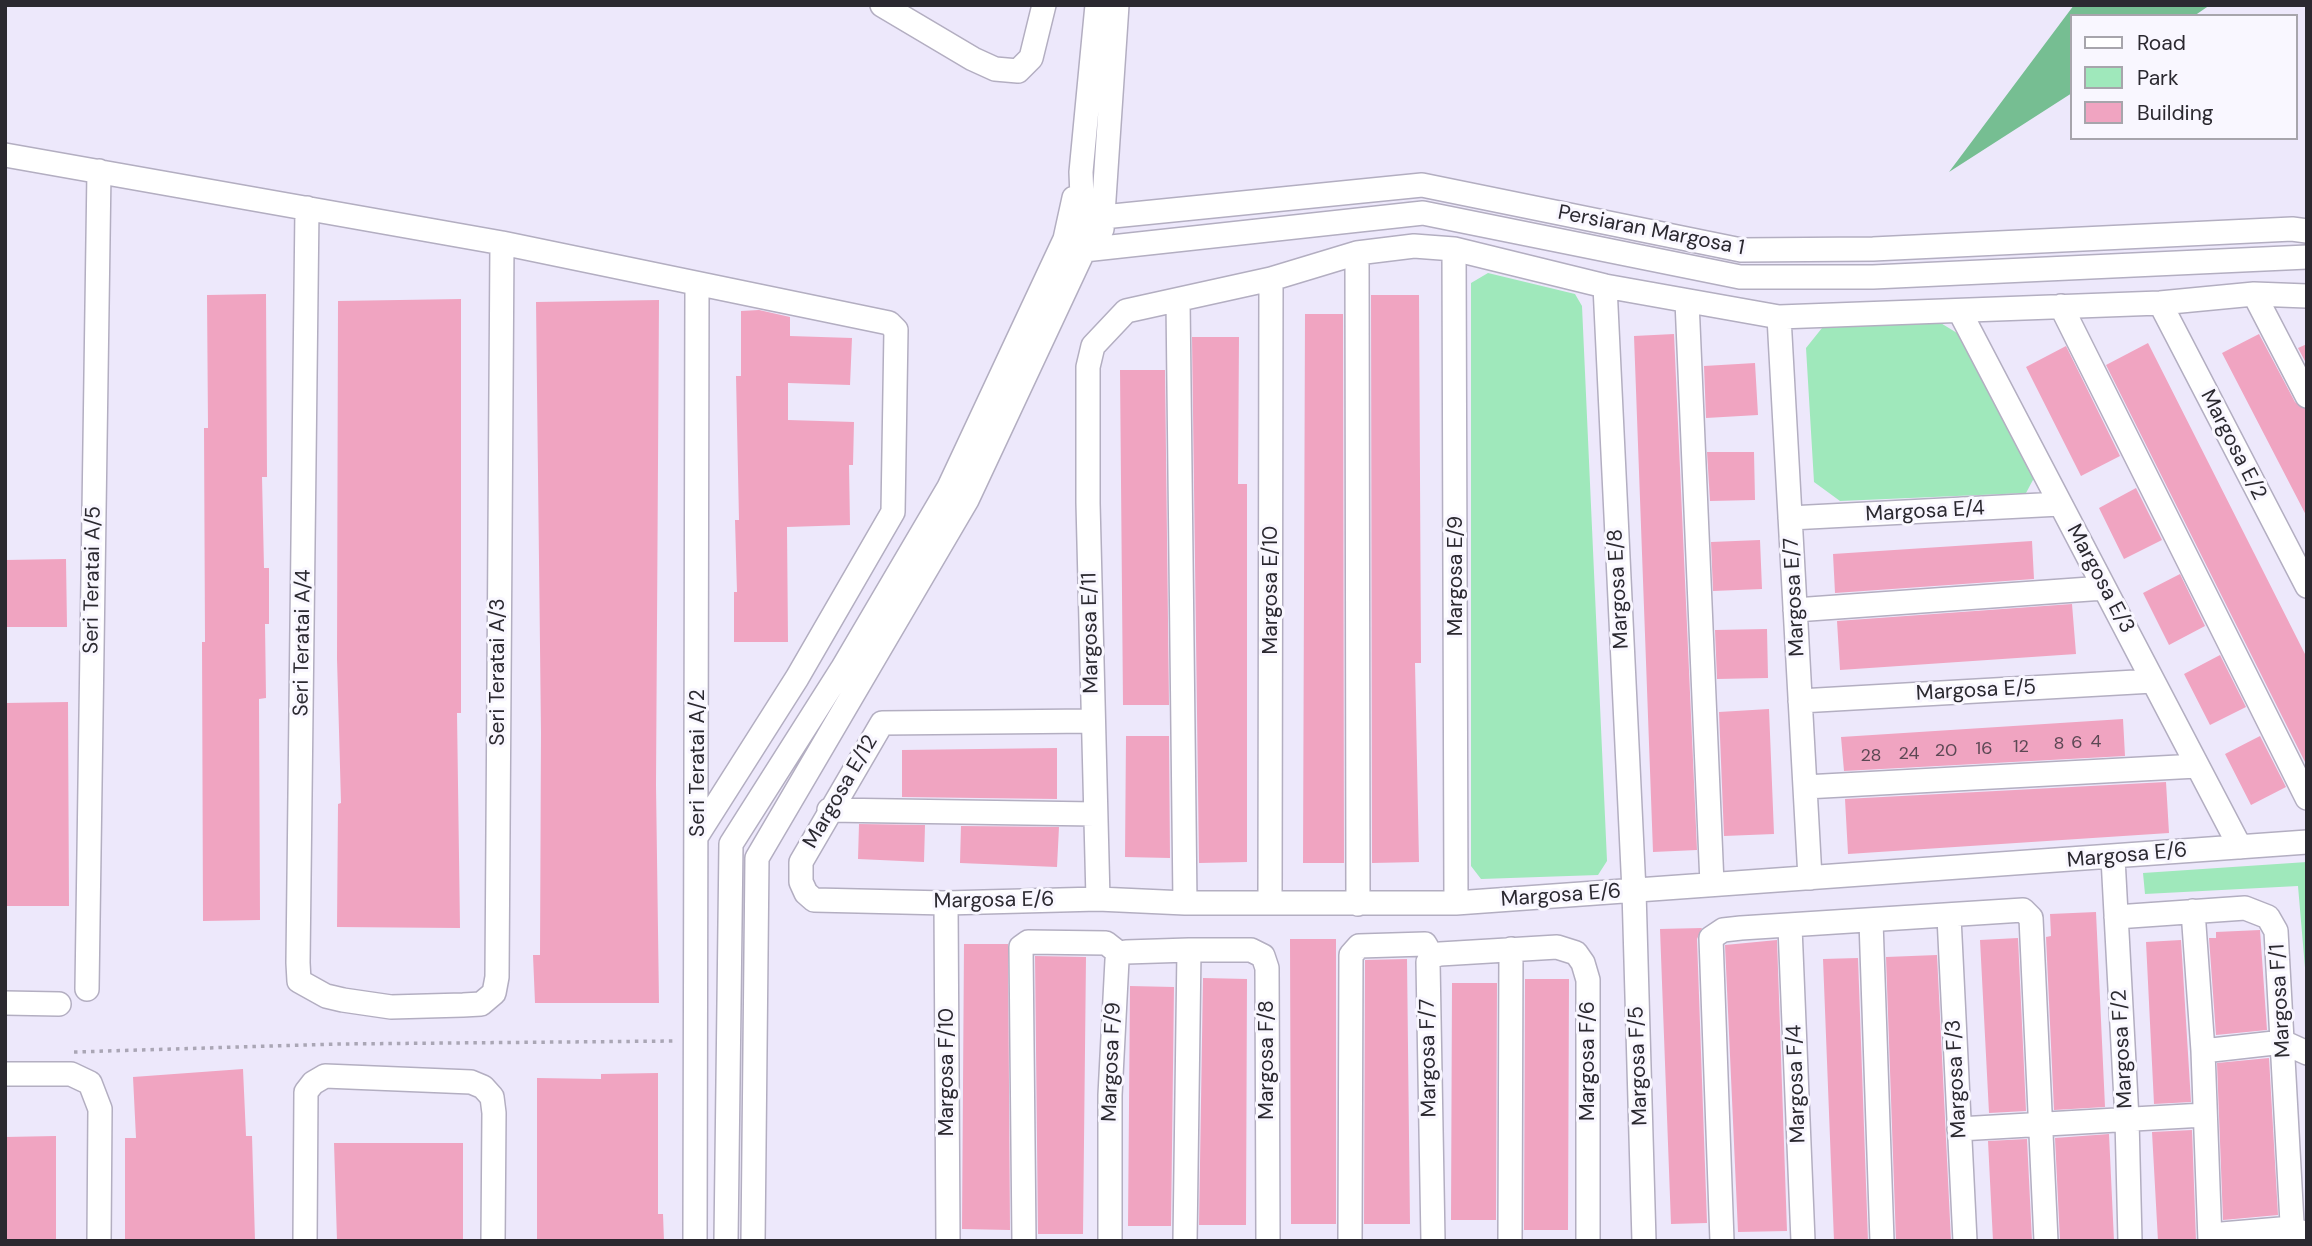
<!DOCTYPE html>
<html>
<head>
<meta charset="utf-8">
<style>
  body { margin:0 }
  #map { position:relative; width:2312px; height:1246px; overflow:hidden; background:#ede8fb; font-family:"DM Sans",sans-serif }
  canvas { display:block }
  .frame { position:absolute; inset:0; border:7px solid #2b2930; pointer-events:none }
  .legend { position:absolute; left:2070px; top:14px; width:228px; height:126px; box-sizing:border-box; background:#f9f7ff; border:2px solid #a7a5ac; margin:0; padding:9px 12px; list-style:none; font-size:21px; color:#2b2930 }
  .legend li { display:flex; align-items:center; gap:14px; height:35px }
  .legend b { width:35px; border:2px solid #a7a5ac }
</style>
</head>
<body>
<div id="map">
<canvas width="2312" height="1246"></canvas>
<div class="frame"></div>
<ul class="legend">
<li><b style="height:9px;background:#fff"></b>Road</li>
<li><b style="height:19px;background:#9fe8bb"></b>Park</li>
<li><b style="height:19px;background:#f0a4c1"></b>Building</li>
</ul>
</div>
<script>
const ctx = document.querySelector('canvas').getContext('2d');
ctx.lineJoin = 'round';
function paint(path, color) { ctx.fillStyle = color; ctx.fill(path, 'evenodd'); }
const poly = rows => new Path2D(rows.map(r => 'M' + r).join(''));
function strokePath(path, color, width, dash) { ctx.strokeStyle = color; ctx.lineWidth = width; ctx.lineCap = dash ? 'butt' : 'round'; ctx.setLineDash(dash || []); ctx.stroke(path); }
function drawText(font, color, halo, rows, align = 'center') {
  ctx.font = font + ' "DM Sans",sans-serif'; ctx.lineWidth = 6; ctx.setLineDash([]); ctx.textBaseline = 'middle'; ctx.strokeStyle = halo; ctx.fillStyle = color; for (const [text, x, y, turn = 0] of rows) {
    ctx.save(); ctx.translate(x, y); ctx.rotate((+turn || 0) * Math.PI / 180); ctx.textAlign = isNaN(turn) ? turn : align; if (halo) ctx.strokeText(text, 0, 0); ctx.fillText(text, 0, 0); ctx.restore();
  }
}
paint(poly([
  [1488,273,1575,294,1582,306,1607,861,1598,875,1481,879,1471,866,1471,283],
  [1939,322,1962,336,2034,478,2026,493,1840,501,1814,482,1806,348,1822,328],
  [2307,862,2307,991,2298,886,2145,894,2143,873]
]), '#9fe8bb');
paint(poly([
  [2074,5,2210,5,2194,16,2072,16,2072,93,1949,172]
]), '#76be92');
paint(poly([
  [266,294,267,477,262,477,264,568,269,568,269,624,265,624,266,698,259,699,260,920,203,921,202,642,205,642,204,428,208,428,207,295],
  [1371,295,1419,295,1421,663,1415,663,1419,862,1372,863],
  [461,299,461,713,457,713,460,928,337,927,338,804,341,803,337,659,338,301],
  [659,300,656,785,659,1003,535,1003,533,955,540,955,541,733,536,302],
  [759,310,790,317,790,336,852,338,850,385,788,383,788,420,854,422,853,465,849,465,850,525,787,527,788,642,734,642,734,592,737,592,735,520,739,520,736,376,741,376,741,311],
  [1305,314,1343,314,1344,863,1303,863],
  [1674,334,1697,850,1653,852,1634,336],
  [2259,334,2295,402,2307,410,2307,517,2222,353],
  [1192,337,1239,337,1238,484,1247,484,1247,862,1199,863],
  [2148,343,2307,658,2307,766,2106,365],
  [2307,344,2307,365,2298,348],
  [2066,346,2120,456,2081,476,2026,367],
  [1755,363,1758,415,1706,418,1704,366],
  [1120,370,1165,370,1169,705,1123,705],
  [1707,452,1754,452,1755,500,1710,501],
  [2136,488,2162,540,2124,559,2099,508],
  [1760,540,1762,589,1713,591,1711,542],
  [2032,541,2034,579,1835,593,1833,554],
  [66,559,67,627,5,627,5,560],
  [2180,574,2205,626,2169,645,2143,593],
  [2072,604,2076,654,1840,670,1837,621],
  [1767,629,1768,678,1717,679,1715,630],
  [2220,655,2246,707,2210,725,2184,674],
  [68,702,69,906,5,906,5,703],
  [1769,709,1774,834,1724,836,1719,712],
  [2123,719,2125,756,1844,771,1841,737],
  [1126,736,1169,736,1170,858,1125,857],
  [2260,736,2286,787,2251,805,2225,754],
  [1057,748,1057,799,902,797,902,750],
  [2166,782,2169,833,1848,854,1845,799],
  [859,824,925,825,924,862,858,859],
  [961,826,1059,827,1057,867,960,863],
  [2096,912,2105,1107,2054,1110,2046,937,2051,936,2050,914],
  [1702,928,1697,939,1707,1223,1671,1224,1660,929],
  [2260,930,2267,1030,2216,1035,2209,938,2216,938,2216,932],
  [2018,938,2026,1111,1989,1113,1980,940],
  [1290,939,1336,939,1336,1224,1291,1224],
  [1777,940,1787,1231,1738,1232,1725,945],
  [2181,940,2191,1102,2154,1104,2146,942],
  [964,944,1008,944,1010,1230,962,1229],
  [1937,955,1951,1241,1896,1241,1886,957],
  [1035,956,1086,957,1083,1234,1038,1234],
  [1858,958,1868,1241,1834,1241,1823,959],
  [1407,959,1410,1224,1364,1224,1365,960],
  [1203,978,1247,979,1246,1225,1199,1225],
  [1525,979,1569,979,1568,1230,1524,1230],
  [1452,983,1497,983,1496,1220,1451,1220],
  [1130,986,1174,987,1171,1226,1128,1226],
  [2269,1058,2278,1215,2223,1220,2217,1063],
  [243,1069,246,1136,252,1136,255,1241,125,1241,125,1138,136,1138,133,1077],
  [658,1073,658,1214,663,1214,664,1241,537,1241,537,1078,601,1079,601,1074],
  [2192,1130,2196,1241,2158,1241,2152,1132],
  [2109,1134,2114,1241,2060,1241,2055,1138],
  [56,1136,56,1241,5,1241,5,1137],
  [2027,1139,2032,1241,1993,1241,1988,1141],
  [334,1143,463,1143,463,1241,337,1241]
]), '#f0a4c1');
const minor = poly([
  [882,5,973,59,995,69,1018,71,1031,58,1044,5],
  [5,155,502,243,889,323,896,330,893,512,797,678,698,834],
  [307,208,298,963,299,981,326,996,343,1000,391,1007,463,1005,481,1004,494,993,497,977,502,243],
  [1083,219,1422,185,1741,250,1873,249,2292,229,2307,231],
  [1102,229,1117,5],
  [1454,249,1456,903],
  [1084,250,1423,213,1740,277,1873,277,2307,257],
  [1357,253,1358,904],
  [1605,286,1634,891,1644,1241],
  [2254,294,2307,396],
  [1178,300,1185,903],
  [1687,301,1712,884],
  [2160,303,2307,586],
  [2061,306,2307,798],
  [1960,312,2240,847],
  [1779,317,1810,878],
  [1790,518,2060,504],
  [1795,610,2104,588],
  [1800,701,2153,681],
  [1093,721,882,723,801,862,801,882,806,893,814,900,946,903,1098,899,1185,903,1456,903,2307,842],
  [1805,787,2197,766],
  [829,810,1095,814],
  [2113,858,2127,1119,2130,1241],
  [1098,899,1088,503,1088,367,1093,346,1126,311,1271,279,1357,253,1414,246,1454,249,1605,286,1779,317,2160,303,2254,294,2307,296],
  [1270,902,1271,279],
  [946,903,948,1241],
  [2193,911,2203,1051,2210,1241],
  [1949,917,1965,1241],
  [2116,917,2245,908,2268,917,2276,931,2293,1241],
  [1871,921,1882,1241],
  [1790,927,1803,1241],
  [87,989,99,171],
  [5,1003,59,1004],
  [2203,1051,2283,1042,2307,1053],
  [5,1074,71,1074,90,1083,100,1109,99,1241],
  [1959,1129,2204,1115],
  [2210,1235,2292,1228,2304,1233],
  [305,1241,306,1092,313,1083,325,1076,471,1082,483,1087,492,1097,494,1113,493,1241],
  [695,1241,697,286],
  [726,1241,731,844,842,669,949,487,1065,239,1074,198],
  [753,1241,757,858,967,500,1084,250,1081,172,1097,5],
  [1024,1241,1021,947,1028,942,1106,943,1120,954],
  [1110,1241,1110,1095,1117,960,1120,954,1126,952,1189,950,1251,950,1263,956,1267,968,1268,1241],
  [1185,1241,1189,950],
  [1350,1241,1351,955,1359,946,1425,944,1432,956],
  [1433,1241,1428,962,1432,956,1440,954,1557,947,1576,953,1583,963,1588,980,1588,1241],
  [1510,1241,1511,949],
  [1722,1241,1711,938,1723,930,1741,928,2023,910,2031,918,2046,1241]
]);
strokePath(minor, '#b3aec1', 26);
strokePath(poly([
  [74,1052,338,1044,675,1041]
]), '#aaa6b5', 3.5, [3.5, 5]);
strokePath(minor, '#fff', 23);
drawText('18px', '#5c4854', null, [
  ["4",2096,742],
  ["6",2077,743],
  ["8",2059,744],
  ["12",2021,747],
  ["16",1984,749],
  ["20",1946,751],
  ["24",1909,754],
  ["28",1871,756]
]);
drawText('21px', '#2b2930', '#f9f7ff', [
  ["Persiaran Margosa 1",1651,231,11],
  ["Margosa E/2",2233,445,63],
  ["Margosa E/4",1925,512,-3],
  ["Margosa E/9",1456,576,-90],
  ["Margosa E/3",2100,579,62],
  ["Seri Teratai A/5",93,580,-89],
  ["Margosa E/8",1619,589,-93],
  ["Margosa E/10",1271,590,-90],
  ["Margosa E/7",1795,597,-93],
  ["Margosa E/11",1091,633,-91],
  ["Seri Teratai A/4",303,643,-89],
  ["Seri Teratai A/3",498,672,-90],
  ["Margosa E/5",1976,691,-3],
  ["Seri Teratai A/2",698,763,-90],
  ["Margosa E/12",841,792,-60],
  ["Margosa E/6",2127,856,-5],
  ["Margosa E/6",1561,896,-4],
  ["Margosa E/6",994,901,-1],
  ["Margosa F/1",2281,1001,-93],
  ["Margosa F/2",2123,1049,-93],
  ["Margosa F/7",1429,1058,-91],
  ["Margosa F/8",1267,1060,-90],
  ["Margosa F/6",1588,1061,-90],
  ["Margosa F/9",1112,1062,-88],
  ["Margosa F/5",1639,1066,-92],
  ["Margosa F/10",947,1072,-90],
  ["Margosa F/3",1957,1079,-93],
  ["Margosa F/4",1797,1084,-92]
]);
</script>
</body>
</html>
